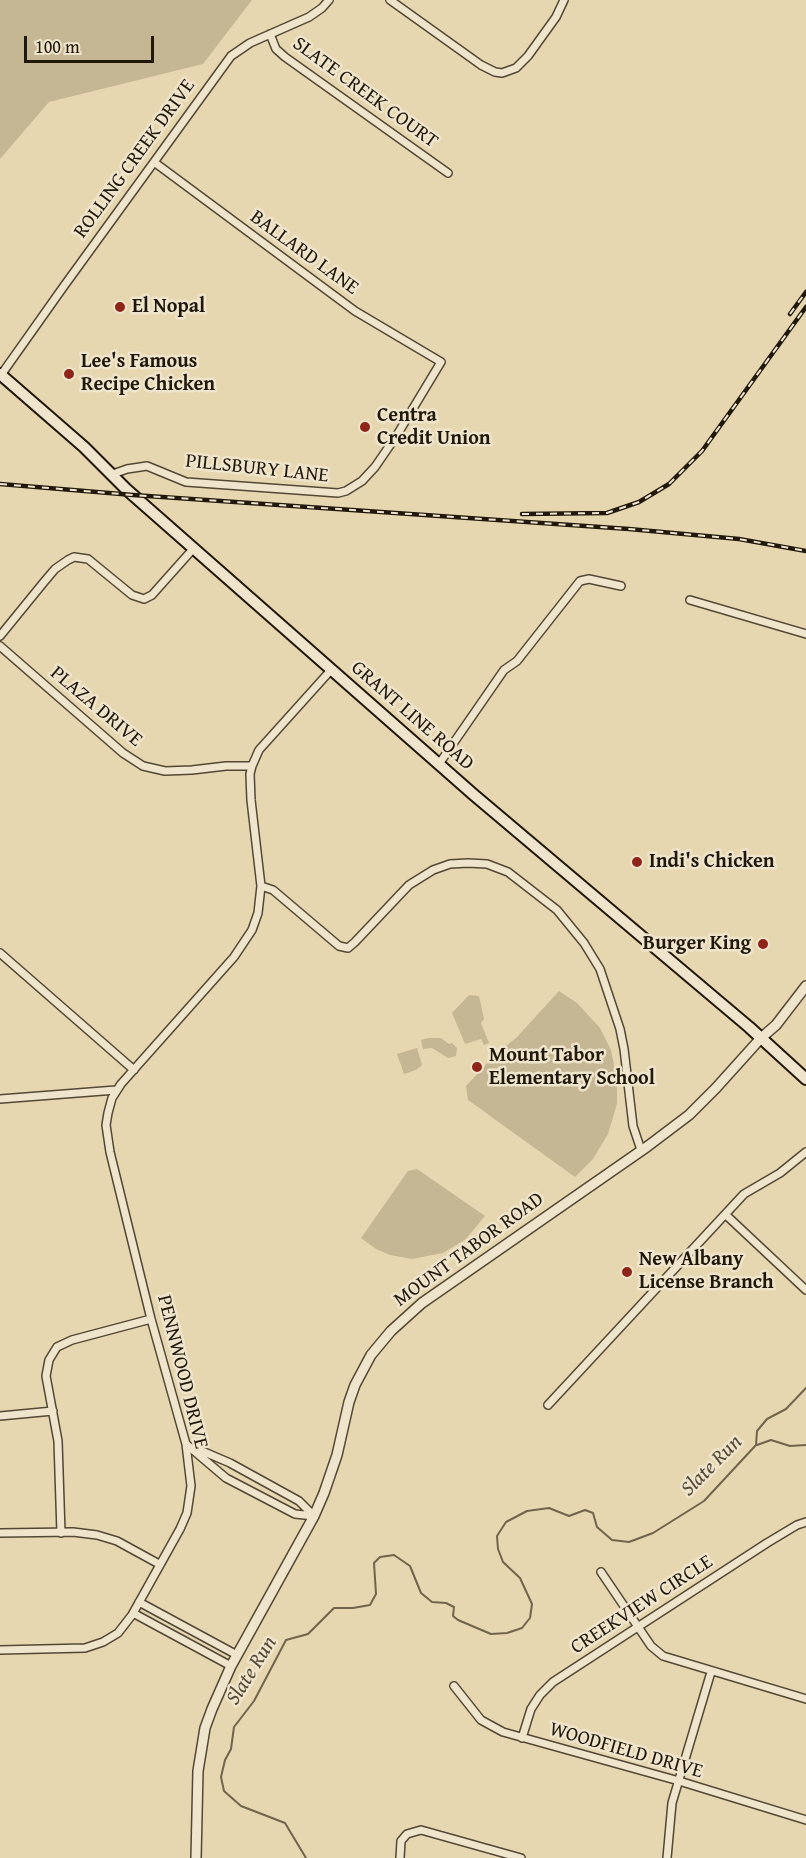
<!DOCTYPE html>
<html>
<head>
<meta charset="utf-8">
<style>
  body { margin:0 }
  #map { position:relative; width:806px; height:1858px; overflow:hidden; background:#e7d7b0; font-family:"Gentium Book Plus",serif }
  canvas { display:block }
  .scale { position:absolute; left:24px; top:36px; width:130px; height:27px; box-sizing:border-box; border:3px solid #21180c; border-top:0; padding-left:8px; font-size:18px; line-height:21px; white-space:nowrap; color:#21180c; -webkit-text-stroke:4px #efe5cc; paint-order:stroke }
</style>
</head>
<body>
<div id="map">
<canvas width="806" height="1858"></canvas>
<div class="scale">100 m</div>
</div>
<script>
const ctx = document.querySelector('canvas').getContext('2d');
ctx.lineJoin = 'round';
function paint(path, color) { ctx.fillStyle = color; ctx.fill(path, 'evenodd'); }
const poly = rows => new Path2D(rows.map(r => 'M' + r).join(''));
function strokePath(path, color, width, dash) { ctx.strokeStyle = color; ctx.lineWidth = width; ctx.lineCap = dash ? 'butt' : 'round'; ctx.setLineDash(dash || []); ctx.stroke(path); }
function drawText(font, color, halo, rows, align = 'center') {
  ctx.font = font + ' "Gentium Book Plus",serif'; ctx.lineWidth = 5; ctx.setLineDash([]); ctx.textBaseline = 'middle'; ctx.strokeStyle = halo; ctx.fillStyle = color; for (const [text, x, y, turn = 0] of rows) {
    ctx.save(); ctx.translate(x, y); ctx.rotate((+turn || 0) * Math.PI / 180); ctx.textAlign = isNaN(turn) ? turn : align; if (halo) ctx.strokeText(text, 0, 0); ctx.fillText(text, 0, 0); ctx.restore();
  }
}
paint(poly([
  [0,0,252,0,203,64,49,102,0,159],
  [559,991,577,1003,600,1028,611,1050,617,1080,617,1104,608,1134,593,1159,575,1177,468,1100,466,1086,494,1056,517,1037],
  [469,995,479,996,484,1019,481,1023,489,1043,484,1045,481,1039,465,1044,452,1013],
  [428,1038,441,1038,449,1044,452,1043,457,1048,456,1056,448,1058,432,1048,423,1049,421,1040],
  [417,1048,422,1065,416,1070,404,1074,397,1054],
  [417,1169,485,1216,466,1239,443,1253,412,1259,390,1255,376,1249,361,1238,408,1171]
]), '#c5b794');
strokePath(poly([
  [757,1445,771,1440,790,1446,806,1445],
  [306,1858,285,1823,241,1806,224,1791,221,1777,225,1760,231,1749,234,1727,254,1701,286,1640,308,1634,334,1608,353,1608,370,1605,376,1594,374,1563,380,1557,394,1555,410,1566,421,1593,432,1602,446,1603,454,1607,453,1616,458,1620,491,1634,507,1633,522,1628,530,1618,532,1604,520,1578,503,1562,498,1549,497,1536,506,1522,527,1511,549,1508,569,1516,585,1510,593,1513,597,1527,612,1540,629,1542,653,1533,704,1501,756,1445,757,1431,767,1419,786,1409,806,1388]
]), '#70644d', 2);
const minor = poly([
  [390,0,481,65,495,72,502,73,516,68,528,56,556,17,564,0],
  [270,34,276,49,285,57,448,173],
  [1,375,64,286,231,56,250,43,309,17,322,8,329,0],
  [113,474,127,469,147,466,186,482,338,493,346,491,362,481,375,467,397,435,441,362,355,311,154,162],
  [690,600,806,634],
  [0,636,44,582,55,569,68,560,74,557,88,559,132,595,144,599,152,595,193,549],
  [0,646,123,753,143,766,165,771,192,770,226,766,252,766],
  [439,764,504,670,517,661,580,581,589,579,621,586],
  [261,886,273,890,339,946,348,948,355,942,409,885,433,870,450,864,468,863,487,864,508,872,557,910,584,943,600,969,620,1029,624,1049,633,1126,641,1150],
  [0,953,134,1070],
  [0,1099,116,1090],
  [726,1215,806,1290],
  [548,1405,744,1194,780,1173,806,1152],
  [0,1416,53,1411],
  [186,1444,226,1478,295,1514,314,1516],
  [195,1448,230,1463,299,1501,314,1516],
  [0,1533,73,1532,97,1535,117,1541,159,1564],
  [61,1533,58,1441,46,1376,49,1360,57,1347,72,1340,151,1319],
  [601,1572,651,1646,663,1656,806,1699],
  [139,1602,237,1655],
  [133,1613,231,1666],
  [0,1650,85,1648,103,1642,118,1633,132,1615,180,1529,187,1513,191,1486,186,1444,151,1319,110,1152,106,1125,108,1113,112,1098,121,1084,234,957,252,930,258,913,261,886,251,800,250,774,252,766,259,750,331,670],
  [454,1686,481,1720,503,1732,679,1781,806,1820],
  [522,1738,531,1709,540,1695,553,1682,767,1543,797,1525,806,1522],
  [400,1858,401,1841,407,1834,421,1830,521,1858],
  [667,1858,672,1803,711,1672]
]);
const tertiary = poly([
  [196,1858,198,1771,205,1728,212,1709,231,1666,314,1516,324,1493,337,1455,349,1402,355,1385,371,1355,391,1331,422,1303,648,1146,689,1115,716,1088,761,1038,776,1025,806,986]
]);
const secondary = poly([
  [0,374,84,447,126,489,474,795,749,1027,806,1079]
]);
strokePath(minor, '#524835', 10);
strokePath(tertiary, '#524835', 12);
strokePath(secondary, '#21180c', 14);
strokePath(minor, '#efe5cc', 7);
strokePath(tertiary, '#efe5cc', 9);
strokePath(secondary, '#efe5cc', 10);
const rail = poly([
  [790,314,806,292],
  [0,484,133,495,629,529,739,539,806,551],
  [522,514,607,513,639,502,669,484,702,451,806,307]
]);
strokePath(rail, '#21180c', 4.5);
strokePath(rail, '#efe5cc', 2, [7]);
for (const [x, y, r, color] of [
  [120,307,6,"#8f2418"],
  [69,374,6,"#8f2418"],
  [365,427,6,"#8f2418"],
  [637,862,6,"#8f2418"],
  [763,944,6,"#8f2418"],
  [477,1067,6,"#8f2418"],
  [627,1272,6,"#8f2418"]
]) { const dot = new Path2D(); dot.arc(x, y, r, 0, 2 * Math.PI); ctx.fillStyle = color; ctx.fill(dot); strokePath(dot, '#efe5cc', 2); }
drawText('20px', '#21180c', '#efe5cc', [
  ["SLATE CREEK COURT",365,93,36],
  ["ROLLING CREEK DRIVE",135,159,-54],
  ["BALLARD LANE",304,253,36],
  ["PILLSBURY LANE",257,469,6],
  ["PLAZA DRIVE",96,707,40],
  ["GRANT LINE ROAD",412,716,41],
  ["MOUNT TABOR ROAD",469,1250,-36],
  ["PENNWOOD DRIVE",182,1372,76],
  ["CREEKVIEW CIRCLE",642,1605,-33],
  ["WOODFIELD DRIVE",626,1751,16]
]);
drawText('bold 20px', '#21180c', '#efe5cc', [
  ["El Nopal",132,307],
  ["Lee's Famous",81,362],
  ["Recipe Chicken",81,385],
  ["Centra",377,416],
  ["Credit Union",377,439],
  ["Indi's Chicken",649,862],
  ["Burger King",751,944,"right"],
  ["Mount Tabor",489,1056],
  ["Elementary School",489,1079],
  ["New Albany",639,1260],
  ["License Branch",639,1283]
], 'left');
drawText('italic 21px', '#554a37', '#efe5cc', [
  ["Slate Run",712,1466,-45],
  ["Slate Run",252,1671,-58]
]);
</script>
</body>
</html>
